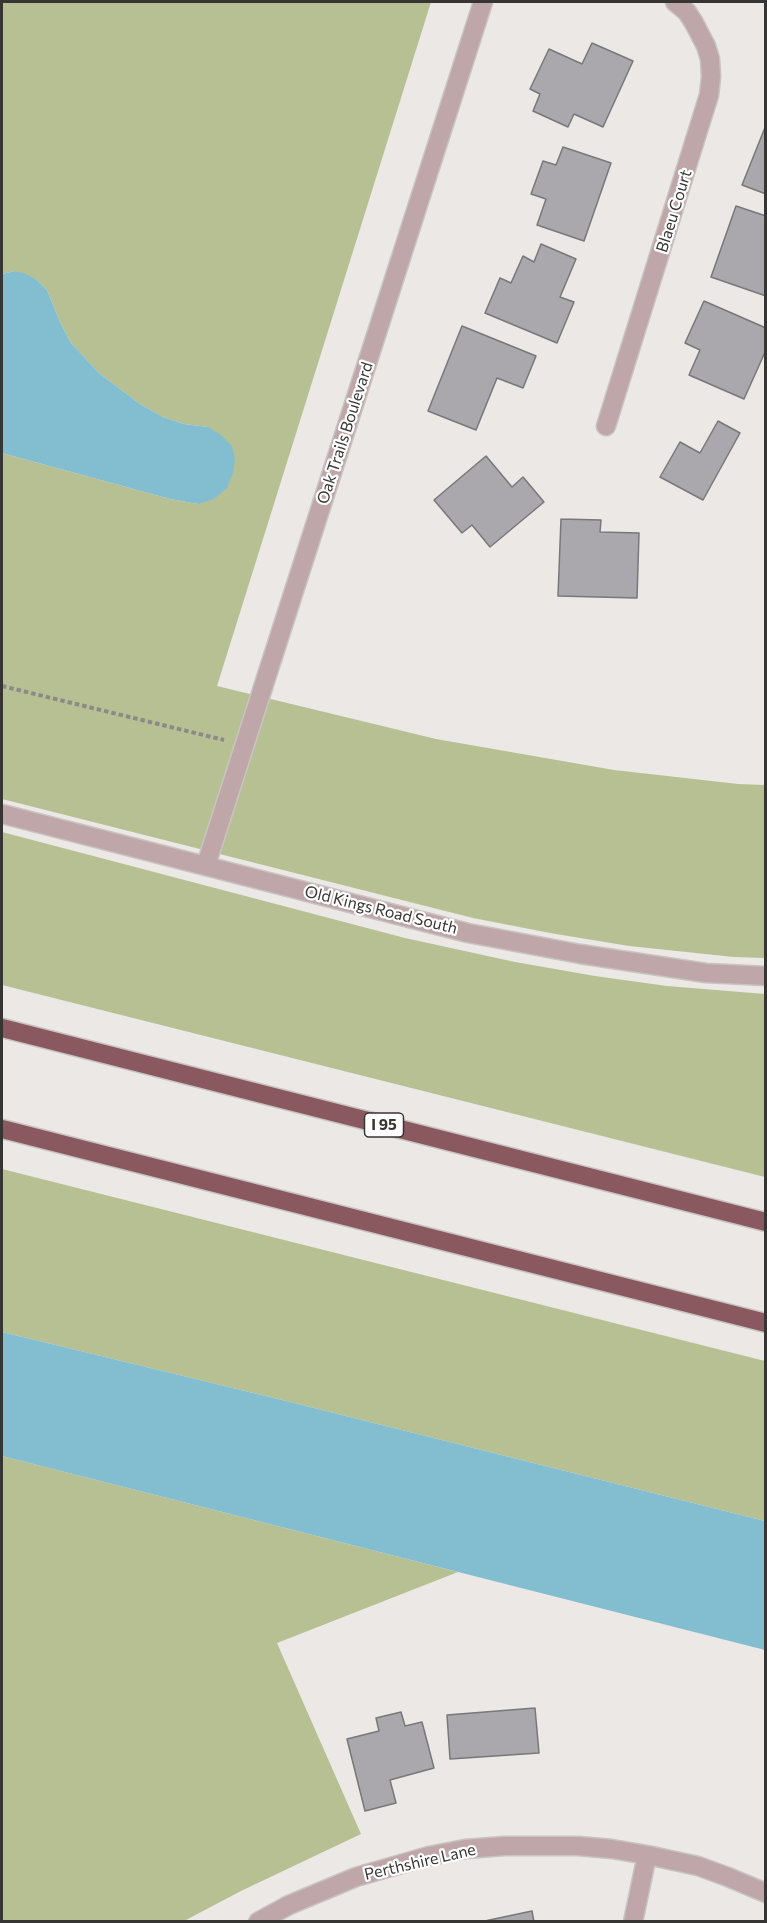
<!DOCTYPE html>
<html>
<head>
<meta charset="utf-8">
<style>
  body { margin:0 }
  #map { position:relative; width:767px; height:1923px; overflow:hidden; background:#ece8e6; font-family:Commissioner,sans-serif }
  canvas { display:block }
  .frame { position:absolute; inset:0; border:3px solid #373534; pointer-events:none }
</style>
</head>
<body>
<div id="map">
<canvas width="767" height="1923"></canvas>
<div class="frame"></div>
</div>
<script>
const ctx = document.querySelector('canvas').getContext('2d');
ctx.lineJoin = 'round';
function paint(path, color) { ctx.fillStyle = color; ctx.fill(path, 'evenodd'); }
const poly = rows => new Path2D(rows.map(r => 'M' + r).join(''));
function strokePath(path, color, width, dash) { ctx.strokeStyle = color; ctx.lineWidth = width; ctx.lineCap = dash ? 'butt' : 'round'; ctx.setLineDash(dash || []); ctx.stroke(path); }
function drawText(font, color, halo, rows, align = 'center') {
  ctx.font = font + ' Commissioner,sans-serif'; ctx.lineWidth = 4.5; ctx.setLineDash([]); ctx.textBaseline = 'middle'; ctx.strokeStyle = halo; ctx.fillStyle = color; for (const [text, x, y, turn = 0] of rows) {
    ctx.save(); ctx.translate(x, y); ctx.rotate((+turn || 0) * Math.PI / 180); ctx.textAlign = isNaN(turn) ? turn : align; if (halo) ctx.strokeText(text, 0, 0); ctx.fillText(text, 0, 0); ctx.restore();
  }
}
paint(poly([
  [2,2,431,2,217,686,436,739,614,770,738,784,765,785,765,958,734,957,629,946,550,933,473,918,2,799,2,453,170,499,198,504,208,427,184,424,163,417,140,404,99,373,71,343,60,322,47,290,37,280,15,271,2,274],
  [2,832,405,938,515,962,595,976,667,986,765,994,765,1177,2,985],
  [2,1169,765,1361,765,1521,278,1399,2,1332],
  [2,1456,458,1572,277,1643,361,1834,241,1891,184,1921,2,1921]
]), '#b7c092');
paint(poly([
  [15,271,24,273,37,280,47,290,60,322,71,343,99,373,140,404,163,417,184,424,208,427,221,435,232,446,235,459,233,473,227,488,214,499,198,504,170,499,2,453,2,274],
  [2,1332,278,1399,765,1521,765,1650,2,1456]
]), '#83bed0');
const building = poly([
  [592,43,633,61,603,127,574,114,568,127,533,111,540,94,530,89,549,49,582,64,592,43],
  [766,125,766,194,742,185,766,125],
  [563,147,611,163,584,241,537,225,546,199,531,194,543,161,556,165,563,147],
  [736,206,766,216,766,296,711,277,736,206],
  [541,244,576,259,560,297,574,302,557,343,485,313,500,278,511,283,523,256,534,262,541,244],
  [704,301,766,328,766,350,744,399,689,375,700,350,685,343,704,301],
  [462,326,536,356,523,388,497,378,476,430,428,411,462,326],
  [718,421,740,433,703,500,660,477,680,442,700,453,718,421],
  [486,456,512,487,523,477,544,502,490,547,472,525,462,533,434,500,486,456],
  [561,519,601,520,600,532,639,533,637,598,558,596,561,519],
  [535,1708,539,1753,450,1759,447,1715,535,1708],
  [401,1712,405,1726,422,1722,434,1768,390,1780,396,1803,365,1811,347,1739,379,1731,376,1718,401,1712],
  [532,1911,534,1922,480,1922,532,1911]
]);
paint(building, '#aaa8ac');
strokePath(building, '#78777a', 1.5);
const minor = poly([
  [606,426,709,95,711,77,710,59,706,46,694,23,687,12,675,2],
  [2,814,468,933,580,954,706,973,766,976],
  [206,865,483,2],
  [258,1922,289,1905,356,1877,429,1856,465,1849,505,1846,578,1846,612,1849,647,1855,698,1866,728,1877,766,1893],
  [633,1922,647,1855]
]);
const highway = poly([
  [2,1028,766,1222],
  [2,1129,766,1323]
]);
strokePath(minor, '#c8c4c2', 21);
strokePath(highway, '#c8c4c2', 21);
strokePath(poly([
  [2,686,224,740]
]), '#8c8988', 4, [4.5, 3]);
strokePath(minor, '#bfa6a8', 18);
strokePath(highway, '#8a585f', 18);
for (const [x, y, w] of [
  [384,1125,39]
]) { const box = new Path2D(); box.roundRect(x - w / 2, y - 12, w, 24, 4.5); ctx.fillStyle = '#fff'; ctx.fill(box); strokePath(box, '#373534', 1.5); }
drawText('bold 15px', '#373534', null, [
  ["I 95",384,1125]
]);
drawText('16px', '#373534', '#fff', [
  ["Blaeu Court",674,211,-73],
  ["Oak Trails Boulevard",345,433,-72],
  ["Old Kings Road South",381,910,14],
  ["Perthshire Lane",420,1862,-13]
]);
</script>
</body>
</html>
